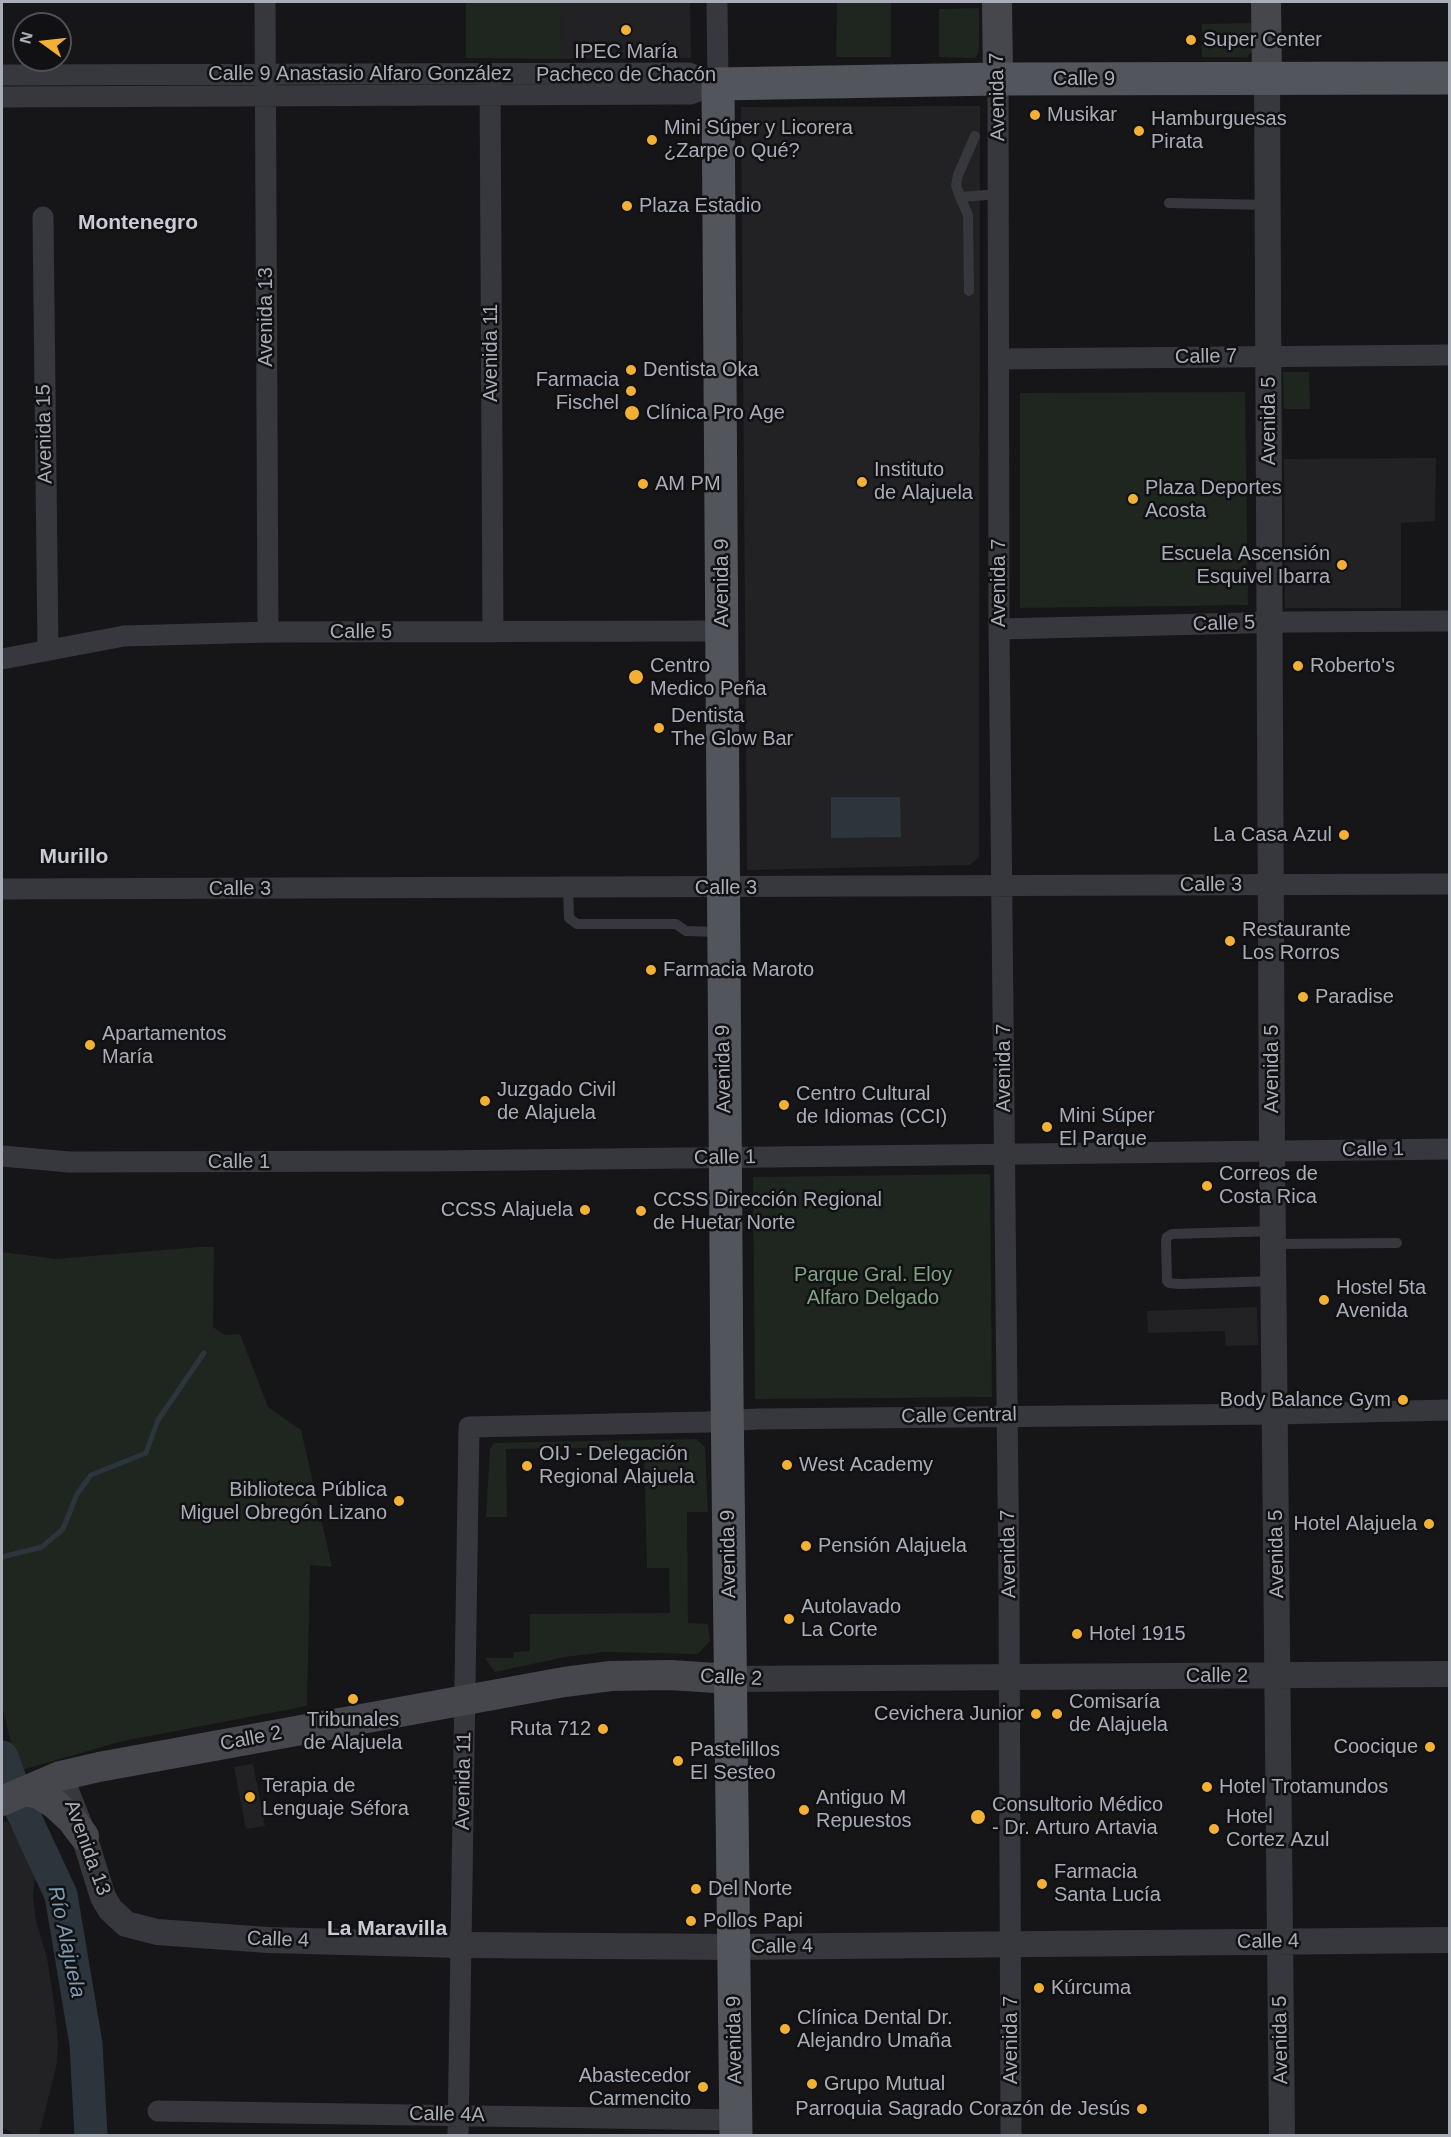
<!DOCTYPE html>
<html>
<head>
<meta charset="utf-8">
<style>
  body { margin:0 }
  #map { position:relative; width:1451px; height:2137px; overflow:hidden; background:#161618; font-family:Arial,sans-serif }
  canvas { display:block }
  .frame { position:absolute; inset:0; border:3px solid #a8adb8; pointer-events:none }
  .north { position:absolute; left:12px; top:12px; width:60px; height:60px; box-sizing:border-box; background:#111113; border:2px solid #4d4f55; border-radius:50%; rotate:285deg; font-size:16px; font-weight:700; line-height:24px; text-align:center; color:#a8adb8 }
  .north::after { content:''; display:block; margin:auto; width:21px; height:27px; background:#f2b134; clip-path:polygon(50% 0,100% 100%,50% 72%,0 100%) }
</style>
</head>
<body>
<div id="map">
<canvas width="1451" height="2137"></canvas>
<div class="frame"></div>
<div class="north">N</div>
</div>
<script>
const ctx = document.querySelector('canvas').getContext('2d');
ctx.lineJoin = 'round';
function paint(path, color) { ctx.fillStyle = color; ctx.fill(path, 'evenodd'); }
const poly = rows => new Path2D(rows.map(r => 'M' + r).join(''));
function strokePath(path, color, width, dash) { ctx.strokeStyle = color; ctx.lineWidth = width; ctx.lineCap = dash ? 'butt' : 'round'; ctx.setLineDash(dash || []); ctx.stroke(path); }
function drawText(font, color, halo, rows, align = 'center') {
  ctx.font = font + ' Arial,sans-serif'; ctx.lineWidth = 5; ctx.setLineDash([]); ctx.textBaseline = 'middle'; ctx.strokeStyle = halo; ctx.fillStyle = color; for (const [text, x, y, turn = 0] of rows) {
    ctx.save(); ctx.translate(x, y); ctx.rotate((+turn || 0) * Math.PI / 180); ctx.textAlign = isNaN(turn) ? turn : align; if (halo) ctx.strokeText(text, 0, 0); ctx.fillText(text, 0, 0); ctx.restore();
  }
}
paint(poly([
  [561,2,690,2,691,58,562,59],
  [980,106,979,857,970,865,747,870,741,107],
  [1436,458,1435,521,1401,523,1401,608,1285,608,1284,459],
  [1257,1307,1258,1345,1226,1346,1225,1331,1148,1333,1147,1311],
  [253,1764,265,1826,246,1829,234,1767],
  [7,1821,33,1867,35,1879,33,1896,36,1921,47,1958,55,2009,58,2044,57,2063,39,2135,22,2135,12,2133,2,2127,2,1823]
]), '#222225');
paint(poly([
  [466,2,561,2,562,59,466,58],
  [837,2,891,2,891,57,836,57],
  [979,8,979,52,975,58,939,57,939,9],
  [1252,23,1252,51,1247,57,1202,57,1202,24],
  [1283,372,1309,372,1310,409,1284,409],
  [1245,392,1248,605,1020,608,1020,393],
  [990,1174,992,1397,755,1399,753,1177],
  [200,1247,214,1247,213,1327,225,1335,240,1334,268,1407,301,1430,332,1567,310,1565,307,1706,123,1741,18,1771,2,1706,2,1252,56,1259],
  [696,1439,705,1447,708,1512,687,1512,688,1623,708,1624,710,1641,698,1654,604,1652,565,1657,495,1672,485,1658,513,1658,514,1652,530,1651,530,1614,670,1613,669,1568,647,1568,644,1447,506,1449,507,1517,486,1517,490,1449,494,1443]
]), '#1e261f');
paint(poly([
  [831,797,900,797,901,837,831,838]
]), '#2c353c');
strokePath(poly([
  [2,1557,42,1547,63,1529,77,1494,91,1475,146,1453,158,1420,204,1353]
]), '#2c353c', 5);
strokePath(poly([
  [2,1757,20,1807,61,1895,86,2044,91,2136]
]), '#2c353c', 33);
strokePath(poly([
  [975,136,958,175,956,185,960,197,999,194],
  [960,197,968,215,969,291],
  [1169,203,1268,205],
  [568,888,569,918,577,924,676,924,686,931,720,932],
  [1274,1231,1172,1234,1167,1237,1166,1241,1167,1281,1169,1283,1180,1284,1274,1281],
  [1274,1244,1397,1243]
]), '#37383d', 10);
strokePath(poly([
  [265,2,268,632],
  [717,2,718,84],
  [2,75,689,73,718,84],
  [998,79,999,629,1009,1588,1011,2136],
  [490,80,493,632],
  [2,97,690,94,718,84],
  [43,217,48,650],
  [999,359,1450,355],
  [999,629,1288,622,1450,621],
  [2,659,124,636,268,632,723,631],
  [2,889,1450,884],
  [2,1156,69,1162,430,1161,1450,1149],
  [158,2111,736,2120],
  [458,2136,469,1427,706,1422,758,1419,1275,1414,1450,1410]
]), '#37383d', 21);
strokePath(poly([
  [1267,79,1272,1152,1282,2136],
  [731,1679,1450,1674],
  [60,1776,84,1836,103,1897,110,1909,126,1924,157,1932,268,1940,460,1945,734,1947,1450,1940]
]), '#37383d', 26);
strokePath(poly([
  [997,2,998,79],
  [1266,2,1267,79],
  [25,1791,39,1794,56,1805,72,1820,84,1836],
  [2,1801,60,1776,99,1767,564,1682,611,1676,670,1675,731,1679]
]), '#45474d', 30);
strokePath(poly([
  [736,2136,727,1395,718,84,998,79,1450,78]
]), '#53555c', 33);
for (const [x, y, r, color] of [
  [626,30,6,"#f2b134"],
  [1191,40,6,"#f2b134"],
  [1035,115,6,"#f2b134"],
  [1139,131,6,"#f2b134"],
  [652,140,6,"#f2b134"],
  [627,206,6,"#f2b134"],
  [631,370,6,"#f2b134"],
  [631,391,6,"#f2b134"],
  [632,413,8,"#f2b134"],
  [862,482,6,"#f2b134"],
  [643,484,6,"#f2b134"],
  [1133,499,6,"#f2b134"],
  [1342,565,6,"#f2b134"],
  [1298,666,6,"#f2b134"],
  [636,677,8,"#f2b134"],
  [659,728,6,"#f2b134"],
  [1344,835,6,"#f2b134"],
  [1230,941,6,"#f2b134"],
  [651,970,6,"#f2b134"],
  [1303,997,6,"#f2b134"],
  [90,1045,6,"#f2b134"],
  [485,1101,6,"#f2b134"],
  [784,1105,6,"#f2b134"],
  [1047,1127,6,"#f2b134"],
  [1207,1186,6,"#f2b134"],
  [585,1210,6,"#f2b134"],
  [641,1211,6,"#f2b134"],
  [1324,1300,6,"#f2b134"],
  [1403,1400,6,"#f2b134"],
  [787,1465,6,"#f2b134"],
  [527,1466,6,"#f2b134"],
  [399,1501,6,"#f2b134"],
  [1429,1524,6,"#f2b134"],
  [806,1546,6,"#f2b134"],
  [789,1619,6,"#f2b134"],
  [1077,1634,6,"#f2b134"],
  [353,1699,6,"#f2b134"],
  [1036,1714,6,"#f2b134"],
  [1057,1714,6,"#f2b134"],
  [603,1729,6,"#f2b134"],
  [1430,1747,6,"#f2b134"],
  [678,1761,6,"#f2b134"],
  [1207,1787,6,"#f2b134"],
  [250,1797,6,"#f2b134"],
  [804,1810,6,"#f2b134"],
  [978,1817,8,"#f2b134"],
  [1214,1829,6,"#f2b134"],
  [1042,1884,6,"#f2b134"],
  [696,1889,6,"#f2b134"],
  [691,1921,6,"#f2b134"],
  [1039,1988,6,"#f2b134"],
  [785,2029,6,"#f2b134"],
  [812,2084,6,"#f2b134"],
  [703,2087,6,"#f2b134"],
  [1142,2109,6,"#f2b134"]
]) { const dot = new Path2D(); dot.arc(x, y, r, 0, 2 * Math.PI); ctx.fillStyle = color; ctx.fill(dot); strokePath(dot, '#111113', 2); }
drawText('20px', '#a8adb8', '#111113', [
  ["Super Center",1203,40],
  ["IPEC María",626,52,"center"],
  ["Pacheco de Chacón",626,75,"center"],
  ["Musikar",1047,115],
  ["Hamburguesas",1151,119],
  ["Pirata",1151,142],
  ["Mini Súper y Licorera",664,128],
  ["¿Zarpe o Qué?",664,151],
  ["Plaza Estadio",639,206],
  ["Dentista Oka",643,370],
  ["Farmacia",619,380,"right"],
  ["Fischel",619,403,"right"],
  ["Clínica Pro Age",646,413],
  ["Instituto",874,470],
  ["de Alajuela",874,493],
  ["AM PM",655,484],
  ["Plaza Deportes",1145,488],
  ["Acosta",1145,511],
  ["Escuela Ascensión",1330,554,"right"],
  ["Esquivel Ibarra",1330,577,"right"],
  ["Centro",650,666],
  ["Medico Peña",650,689],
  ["Roberto's",1310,666],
  ["Dentista",671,716],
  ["The Glow Bar",671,739],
  ["La Casa Azul",1332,835,"right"],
  ["Restaurante",1242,930],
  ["Los Rorros",1242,953],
  ["Farmacia Maroto",663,970],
  ["Paradise",1315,997],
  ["Apartamentos",102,1034],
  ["María",102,1057],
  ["Juzgado Civil",497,1090],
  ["de Alajuela",497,1113],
  ["Centro Cultural",796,1094],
  ["de Idiomas (CCI)",796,1117],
  ["Mini Súper",1059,1116],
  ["El Parque",1059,1139],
  ["Correos de",1219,1174],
  ["Costa Rica",1219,1197],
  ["CCSS Dirección Regional",653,1200],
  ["de Huetar Norte",653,1223],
  ["CCSS Alajuela",573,1210,"right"],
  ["Hostel 5ta",1336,1288],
  ["Avenida",1336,1311],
  ["Body Balance Gym",1391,1400,"right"],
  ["OIJ - Delegación",539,1454],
  ["Regional Alajuela",539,1477],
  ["West Academy",799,1465],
  ["Biblioteca Pública",387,1490,"right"],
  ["Miguel Obregón Lizano",387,1513,"right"],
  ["Hotel Alajuela",1417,1524,"right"],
  ["Pensión Alajuela",818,1546],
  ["Autolavado",801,1607],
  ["La Corte",801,1630],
  ["Hotel 1915",1089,1634],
  ["Comisaría",1069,1702],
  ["de Alajuela",1069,1725],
  ["Cevichera Junior",1024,1714,"right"],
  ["Tribunales",353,1720,"center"],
  ["de Alajuela",353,1743,"center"],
  ["Ruta 712",591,1729,"right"],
  ["Coocique",1418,1747,"right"],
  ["Pastelillos",690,1750],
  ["El Sesteo",690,1773],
  ["Terapia de",262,1786],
  ["Lenguaje Séfora",262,1809],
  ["Hotel Trotamundos",1219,1787],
  ["Antiguo M",816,1798],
  ["Repuestos",816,1821],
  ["Consultorio Médico",992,1805],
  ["- Dr. Arturo Artavia",992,1828],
  ["Hotel",1226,1817],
  ["Cortez Azul",1226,1840],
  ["Farmacia",1054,1872],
  ["Santa Lucía",1054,1895],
  ["Del Norte",708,1889],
  ["Pollos Papi",703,1921],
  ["Kúrcuma",1051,1988],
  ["Clínica Dental Dr.",797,2018],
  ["Alejandro Umaña",797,2041],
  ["Abastecedor",691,2076,"right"],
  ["Carmencito",691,2099,"right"],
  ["Grupo Mutual",824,2084],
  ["Parroquia Sagrado Corazón de Jesús",1130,2109,"right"]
], 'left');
drawText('20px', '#a8adb8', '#111113', [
  ["Calle 9 Anastasio Alfaro González",360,74],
  ["Calle 9",1084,79],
  ["Avenida 7",998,97,-91],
  ["Avenida 13",266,317,-90],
  ["Avenida 11",491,353,-90],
  ["Calle 7",1206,357,-1],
  ["Avenida 5",1269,421,-90],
  ["Avenida 15",45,434,-91],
  ["Avenida 9",722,583,-90],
  ["Avenida 7",999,583,-90],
  ["Calle 5",1224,624,-2],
  ["Calle 5",361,632],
  ["Calle 3",1211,885],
  ["Calle 3",726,888],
  ["Calle 3",240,889],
  ["Avenida 7",1004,1068,-90],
  ["Avenida 9",724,1069,-91],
  ["Avenida 5",1272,1069,-90],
  ["Calle 1",1373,1150,-1],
  ["Calle 1",725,1158,-1],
  ["Calle 1",239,1162],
  ["Calle Central",959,1416,-1],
  ["Avenida 9",729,1554,-91],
  ["Avenida 7",1009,1554,-91],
  ["Avenida 5",1277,1554,-91],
  ["Calle 2",1217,1676],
  ["Calle 2",731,1678,3],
  ["Calle 2",251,1739,-11],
  ["Avenida 11",464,1781,-89],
  ["Avenida 13",87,1848,70],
  ["Calle 4",278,1940,2],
  ["Calle 4",1268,1942,-1],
  ["Calle 4",782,1947,-1],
  ["Avenida 9",735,2040,-91],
  ["Avenida 7",1011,2040,-90],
  ["Avenida 5",1281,2040,-91],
  ["Calle 4A",447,2115,1]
]);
drawText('20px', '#7fa381', '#111113', [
  ["Parque Gral. Eloy",873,1275],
  ["Alfaro Delgado",873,1298]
]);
drawText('bold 21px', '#c9ccd4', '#111113', [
  ["Montenegro",138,223],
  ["Murillo",74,857],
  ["La Maravilla",387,1929]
]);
drawText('italic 21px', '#7f9bb3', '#111113', [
  ["Río Alajuela",66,1942,78]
]);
</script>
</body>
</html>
